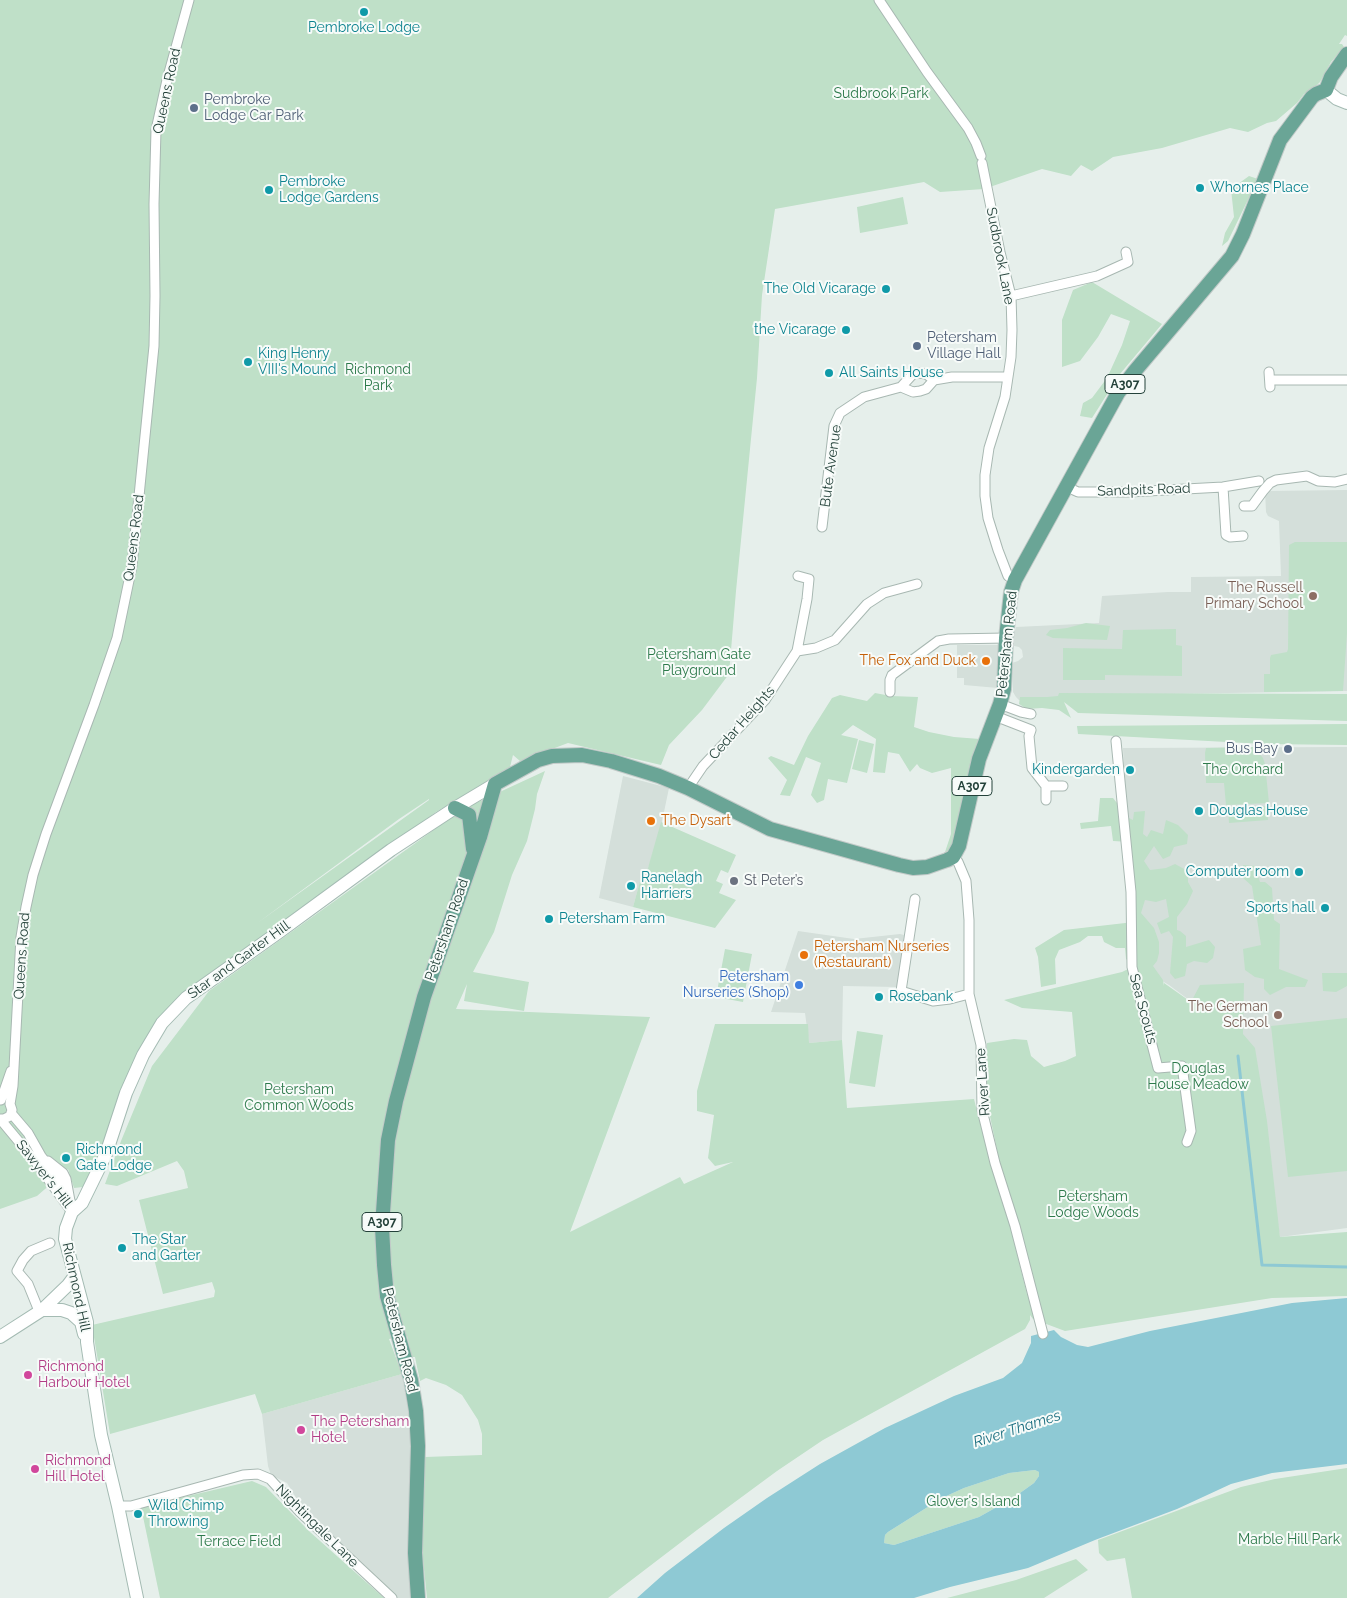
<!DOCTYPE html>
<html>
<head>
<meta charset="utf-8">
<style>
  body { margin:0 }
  canvas { display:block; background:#e6efeb }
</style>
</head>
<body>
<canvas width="1347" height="1598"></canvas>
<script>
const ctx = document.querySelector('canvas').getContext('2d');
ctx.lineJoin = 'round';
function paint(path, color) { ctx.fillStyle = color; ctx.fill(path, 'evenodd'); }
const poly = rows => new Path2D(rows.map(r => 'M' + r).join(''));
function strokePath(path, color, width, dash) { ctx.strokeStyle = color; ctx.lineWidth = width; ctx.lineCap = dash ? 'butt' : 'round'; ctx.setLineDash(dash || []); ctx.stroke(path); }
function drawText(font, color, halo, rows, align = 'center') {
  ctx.font = font + ' Raleway,sans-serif'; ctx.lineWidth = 4; ctx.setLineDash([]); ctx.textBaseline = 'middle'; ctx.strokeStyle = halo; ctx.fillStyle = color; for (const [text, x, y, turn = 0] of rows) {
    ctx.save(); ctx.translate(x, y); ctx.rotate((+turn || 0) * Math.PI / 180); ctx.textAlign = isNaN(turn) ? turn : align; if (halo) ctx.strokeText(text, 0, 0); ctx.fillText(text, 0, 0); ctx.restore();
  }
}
paint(poly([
  [1347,490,1347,691,1107,695,1024,702,1019,700,1016,697,1013,692,1012,663,1018,661,1023,657,1022,650,1019,647,1014,646,1014,634,1016,627,1099,623,1102,596,1168,592,1191,592,1191,577,1281,576,1279,521,1268,516,1266,512,1265,491],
  [957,645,1001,645,998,688,964,685,964,678,957,678],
  [1347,747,1347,1228,1280,1237,1248,1044,1169,985,1133,964,1123,748],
  [623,776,669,788,660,831,646,875,642,875,633,907,599,898],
  [798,931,854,939,900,934,904,935,897,987,843,986,842,1040,809,1043,805,1013,771,1012],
  [402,1374,412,1436,410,1464,410,1598,397,1598,367,1572,303,1509,287,1483,271,1475,268,1466,262,1414]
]), '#d4dfda');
paint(poly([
  [0,0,1347,0,1347,36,1345,35,1339,44,1342,44,1344,47,1331,62,1320,82,1312,90,1304,94,1297,103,1276,121,1267,123,1248,132,1230,128,1162,148,1113,157,1092,171,1081,165,1071,176,1042,169,984,189,940,192,924,182,775,209,762,295,757,378,736,591,729,674,702,710,669,745,661,765,568,743,520,761,513,755,510,767,436,812,157,1022,110,1132,83,1187,74,1188,68,1169,37,1196,0,1209],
  [429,799,429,800,256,924,399,819],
  [1249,176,1258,179,1228,241,1222,246,1225,233,1234,217,1231,189],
  [903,197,908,224,860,233,857,207],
  [1092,282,1162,324,1120,374,1092,418,1080,416,1083,403,1092,398,1107,378,1122,345,1130,321,1111,314,1098,337,1080,361,1062,367,1062,320,1073,290],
  [1295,542,1347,542,1347,633,1343,691,1264,692,1264,674,1270,674,1270,658,1271,655,1287,652,1288,649,1289,545],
  [1086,623,1110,626,1107,640,1053,638,1046,635,1050,630,1067,628],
  [1176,629,1176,645,1182,646,1182,676,1105,675,1105,680,1063,680,1063,648,1122,649,1123,630],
  [875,693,891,696,918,697,914,727,929,732,954,737,980,739,952,849,945,852,951,834,951,768,932,773,920,768,917,764,910,772,899,754,888,752,885,773,873,772,876,739,853,725,841,735,858,739,847,783,828,779,824,800,817,803,811,795,821,763,806,757,790,796,780,795,787,780,768,758,771,756,794,765,808,736,832,698,840,695,867,701],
  [1059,693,1347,694,1347,721,1078,713,1064,702,1071,718,1059,710,1042,708,1027,709,1019,704,1020,697,1047,697,1058,696],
  [1347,724,1347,745,1264,744,1078,734,1077,726],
  [859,740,874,744,867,773,852,769],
  [1253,747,1263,758,1265,764,1269,803,1226,805,1224,783,1206,783,1205,753,1206,748],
  [545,771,537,794,535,809,527,841,512,875,494,932,473,972,529,982,524,1011,464,1001,467,984,456,1009,650,1017,570,1232,680,1177,684,1184,733,1162,715,1166,708,1158,714,1115,697,1111,697,1091,715,1024,808,1024,809,1043,842,1040,847,1108,974,1099,977,1111,979,1102,1028,1298,987,1102,987,1043,1014,1039,1027,1040,1031,1056,1044,1067,1065,1061,1076,1056,1072,1012,1022,1008,1004,1000,1122,972,1132,967,1133,964,1126,959,1125,948,1116,948,1104,942,1102,936,1088,936,1080,942,1059,950,1055,959,1056,984,1041,987,1038,957,1035,948,1064,930,1134,922,1130,842,1113,841,1111,826,1081,829,1080,823,1098,821,1100,798,1113,798,1129,818,1133,820,1134,812,1145,811,1143,834,1147,837,1151,830,1163,834,1166,820,1178,825,1188,835,1187,844,1174,847,1170,856,1163,859,1154,846,1144,861,1150,870,1166,868,1175,864,1188,871,1188,882,1193,891,1187,904,1177,917,1177,930,1180,931,1186,936,1186,947,1209,940,1215,947,1213,958,1207,963,1194,961,1187,964,1185,976,1175,979,1170,973,1173,937,1169,931,1161,934,1157,923,1169,917,1166,899,1156,902,1145,900,1141,913,1154,928,1159,942,1159,953,1157,961,1153,966,1163,980,1164,986,1164,983,1191,1002,1200,985,1244,983,1243,1034,1255,1048,1267,1121,1280,1237,1347,1232,1347,1296,1272,1298,1065,1331,1033,1319,1030,1315,1030,1320,1025,1329,823,1440,777,1471,697,1530,608,1598,427,1598,423,1559,422,1519,425,1457,482,1455,482,1434,478,1420,462,1395,446,1385,426,1378,420,1381,415,1357,412,1357,407,1336,389,1339,402,1374,262,1414,255,1394,110,1434,92,1325,214,1297,215,1291,212,1282,163,1294,139,1200,188,1188,184,1171,177,1161,117,1186,105,1184,121,1141,152,1066,209,991,463,809],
  [1267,806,1268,820,1229,823,1228,808],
  [661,822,736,855,728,873,721,870,716,881,723,884,719,893,736,900,715,928,633,907,642,874,646,875],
  [1243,865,1255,866,1260,882,1265,882,1272,888,1274,920,1280,924,1279,969,1308,980,1305,987,1286,987,1270,995,1264,989,1264,979,1255,977,1245,970,1243,949,1261,945,1252,886,1242,877],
  [725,949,752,954,743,1002,716,997],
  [1322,973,1347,973,1347,986,1336,992,1323,991],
  [1347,1018,1347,1171,1288,1177,1271,1026],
  [857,1031,883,1035,875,1087,849,1083],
  [1347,1468,1347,1598,1132,1598,1125,1558,1107,1561,1099,1553,1098,1540,1241,1487,1275,1479],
  [1035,1470,1039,1472,1039,1476,1034,1483,1013,1498,979,1517,894,1545,884,1543,885,1535,888,1532,942,1498,964,1488,1009,1473],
  [252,1481,266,1487,310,1532,384,1598,160,1598,141,1507],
  [1076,1559,1088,1570,1044,1598,947,1598,1016,1580]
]), '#bfe0c8');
paint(poly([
  [1347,1298,1347,1464,1272,1473,1231,1484,1177,1509,1095,1540,1028,1568,950,1587,914,1598,637,1598,665,1573,724,1528,767,1498,820,1464,885,1428,954,1396,1003,1378,1022,1363,1031,1343,1031,1336,1054,1330,1061,1337,1077,1345,1088,1347,1150,1331,1292,1303],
  [1035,1470,1039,1472,1039,1476,1034,1483,1013,1498,979,1517,894,1545,884,1543,885,1535,888,1532,942,1498,964,1488,1009,1473]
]), '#8ec9d4');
strokePath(poly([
  [1238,1056,1262,1265,1347,1267]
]), '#8ec9d4', 3);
const street = poly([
  [879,0,927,72,968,128,976,143,981,156],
  [982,163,1000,252,1011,296,1012,330,1011,357,1005,397,989,448,985,475,985,496,988,518,998,550,1008,576,1015,580],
  [1011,296,1097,276,1128,262,1126,252],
  [1269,372,1270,387],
  [1270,380,1347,380],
  [901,387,913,392,920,391,926,389,934,380],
  [1067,487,1078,492,1129,492,1223,487,1259,481],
  [1223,487,1226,535,1230,537,1243,536],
  [1244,506,1252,506,1263,491,1270,483,1276,480,1307,476,1318,481,1335,482,1347,479],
  [822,527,834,426,840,413,864,397,901,387,913,374,918,373,926,374,934,380,952,377,1008,377],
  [797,651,816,648,835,640,867,604,884,593,917,584],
  [890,692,890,680,892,675,938,641,949,639,1006,638],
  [1000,704,1021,712,1031,714],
  [995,716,1031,730,1029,736,1032,768,1046,786,1046,800],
  [1116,741,1131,892,1132,967,1158,1068,1182,1066,1191,1131,1187,1142],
  [1046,786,1063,786],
  [688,788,703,766,765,700,797,651,807,599,809,579,798,576],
  [953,857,958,862,966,881,969,920,969,994,981,1045,982,1110,995,1163,1015,1226,1043,1334],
  [915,899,901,991,933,1001,950,999,969,994],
  [1,1100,11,1071],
  [11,1113,28,1133,41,1156,68,1191],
  [48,1161,63,1173,66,1179,72,1212],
  [72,1212,35,1161,0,1119,4,1119,10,1116,12,1110,10,1104,13,1086,21,937,26,907,33,875,46,834,94,705,117,638,132,566,154,346,155,296,154,204,156,130,167,80,189,0],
  [39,1311,28,1284,17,1271,23,1260,31,1251,50,1243],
  [118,1506,131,1506,243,1475,258,1474,270,1479,300,1512,392,1598]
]);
const secondary = poly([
  [1326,90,1337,99,1347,103],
  [42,1310,62,1310,71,1313,81,1322,84,1334],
  [0,1337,42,1310,68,1285,74,1277],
  [137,1598,118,1506,101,1435,87,1342,87,1322,65,1239,66,1228,72,1212,82,1203,106,1154,126,1093,143,1055,162,1023,186,998,279,932,391,850,455,808,495,784]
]);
const primary = poly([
  [455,808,469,815,473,849],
  [418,1598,415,1553,418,1446,416,1411,411,1380,387,1296,384,1265,382,1227,388,1140,396,1101,424,997,480,837,495,784,538,760,552,756,582,755,611,761,659,776,688,788,770,829,899,865,913,868,927,867,947,860,953,857,959,846,979,759,1000,704,1004,689,1006,638,1011,592,1015,580,1118,393,1134,372,1232,256,1243,234,1280,140,1312,97,1316,94,1326,90,1331,77,1347,54]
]);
strokePath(street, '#a8b8b2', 11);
strokePath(secondary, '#a4bbb3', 14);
strokePath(primary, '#c2cac8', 16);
strokePath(street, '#fff', 9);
strokePath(secondary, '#fff', 12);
strokePath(primary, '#6aa596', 14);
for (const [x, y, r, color] of [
  [364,12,5,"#0f9aa8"],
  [194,108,5,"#5c6f8a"],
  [1200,188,5,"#0f9aa8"],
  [269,190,5,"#0f9aa8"],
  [886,289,5,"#0f9aa8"],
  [846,330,5,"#0f9aa8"],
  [917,346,5,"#5c6f8a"],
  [248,362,5,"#0f9aa8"],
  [829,373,5,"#0f9aa8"],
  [1313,596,5,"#8d6e63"],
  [986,661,5,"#e8710a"],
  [1288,749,5,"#5c6f8a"],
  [1130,770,5,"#0f9aa8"],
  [1199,811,5,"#0f9aa8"],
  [651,821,5,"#e8710a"],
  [1299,872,5,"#0f9aa8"],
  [734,881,5,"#6b7280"],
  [631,886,5,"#0f9aa8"],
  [1325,908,5,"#0f9aa8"],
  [549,919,5,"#0f9aa8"],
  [804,955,5,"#e8710a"],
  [799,985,5,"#3f7fe0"],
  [879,997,5,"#0f9aa8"],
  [1278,1015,5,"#8d6e63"],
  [66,1158,5,"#0f9aa8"],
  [122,1248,5,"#0f9aa8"],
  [28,1375,5,"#d1479c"],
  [301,1430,5,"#d1479c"],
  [35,1469,5,"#d1479c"],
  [138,1514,5,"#0f9aa8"]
]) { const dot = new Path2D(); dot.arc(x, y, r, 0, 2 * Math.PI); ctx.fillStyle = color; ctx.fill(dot); strokePath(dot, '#f7fbf9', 2); }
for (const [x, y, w] of [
  [1125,384,40],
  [972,786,40],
  [382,1222,40]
]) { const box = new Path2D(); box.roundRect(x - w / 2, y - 9.5, w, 19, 4); ctx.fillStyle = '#f7fbf9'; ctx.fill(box); strokePath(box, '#24423a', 1); }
drawText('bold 12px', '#24423a', null, [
  ["A307",1125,384],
  ["A307",972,786],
  ["A307",382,1222]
]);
drawText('14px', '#0d838f', '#f7fbf9', [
  ["Pembroke Lodge",364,28,"center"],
  ["Pembroke",279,182],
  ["Lodge Gardens",279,198],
  ["Whornes Place",1210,188],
  ["The Old Vicarage",876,289,"right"],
  ["the Vicarage",836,330,"right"],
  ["King Henry",258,354],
  ["VIII's Mound",258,370],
  ["All Saints House",839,373],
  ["Kindergarden",1120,770,"right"],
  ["Douglas House",1209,811],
  ["Computer room",1289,872,"right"],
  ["Ranelagh",641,878],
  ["Harriers",641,894],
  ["Sports hall",1315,908,"right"],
  ["Petersham Farm",559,919],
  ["Rosebank",889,997],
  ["Richmond",76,1150],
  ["Gate Lodge",76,1166],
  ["The Star",132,1240],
  ["and Garter",132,1256],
  ["Wild Chimp",148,1506],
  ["Throwing",148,1522]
], 'left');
drawText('14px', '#24423a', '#f7fbf9', [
  ["Queens Road",167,91,-78],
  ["Sudbrook Lane",1000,256,79],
  ["Bute Avenue",831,466,-82],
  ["Sandpits Road",1144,490,-2],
  ["Queens Road",134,538,-83],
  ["Petersham Road",1007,644,-84],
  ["Cedar Heights",742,723,-49],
  ["Petersham Road",447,930,-71],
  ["Queens Road",22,956,-86],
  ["Star and Garter Hill",239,960,-36],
  ["Sea Scouts",1143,1009,75],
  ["River Lane",983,1082,-94],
  ["Sawyer's Hill",44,1174,52],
  ["Richmond Hill",76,1287,78],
  ["Petersham Road",400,1340,76],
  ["Nightingale Lane",317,1526,45]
]);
drawText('14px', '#2d7a4b', '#f7fbf9', [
  ["Sudbrook Park",881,94],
  ["Richmond",378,370],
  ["Park",378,386],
  ["Petersham Gate",699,655],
  ["Playground",699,671],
  ["The Orchard",1243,770],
  ["Douglas",1198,1069],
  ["House Meadow",1198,1085],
  ["Petersham",299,1090],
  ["Common Woods",299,1106],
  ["Petersham",1093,1197],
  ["Lodge Woods",1093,1213],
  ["Glover's Island",973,1502],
  ["Marble Hill Park",1289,1540],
  ["Terrace Field",239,1542]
]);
drawText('14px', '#4e5e75', '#f7fbf9', [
  ["Pembroke",204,100],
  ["Lodge Car Park",204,116],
  ["Petersham",927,338],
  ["Village Hall",927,354],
  ["Bus Bay",1278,749,"right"]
], 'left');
drawText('14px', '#785e54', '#f7fbf9', [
  ["The Russell",1303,588],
  ["Primary School",1303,604],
  ["The German",1268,1007],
  ["School",1268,1023]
], 'right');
drawText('14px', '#c56008', '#f7fbf9', [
  ["The Fox and Duck",976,661,"right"],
  ["The Dysart",661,821],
  ["Petersham Nurseries",814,947],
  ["(Restaurant)",814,963]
], 'left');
drawText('14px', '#5b616d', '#f7fbf9', [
  ["St Peter’s",744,881]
], 'left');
drawText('14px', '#366cbe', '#f7fbf9', [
  ["Petersham",789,977],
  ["Nurseries (Shop)",789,993]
], 'right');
drawText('14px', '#b23c85', '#f7fbf9', [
  ["Richmond",38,1367],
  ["Harbour Hotel",38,1383],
  ["The Petersham",311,1422],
  ["Hotel",311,1438],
  ["Richmond",45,1461],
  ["Hill Hotel",45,1477]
], 'left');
drawText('italic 15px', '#1c6f80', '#f7fbf9', [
  ["River Thames",1017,1429,-18]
]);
</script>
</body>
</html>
